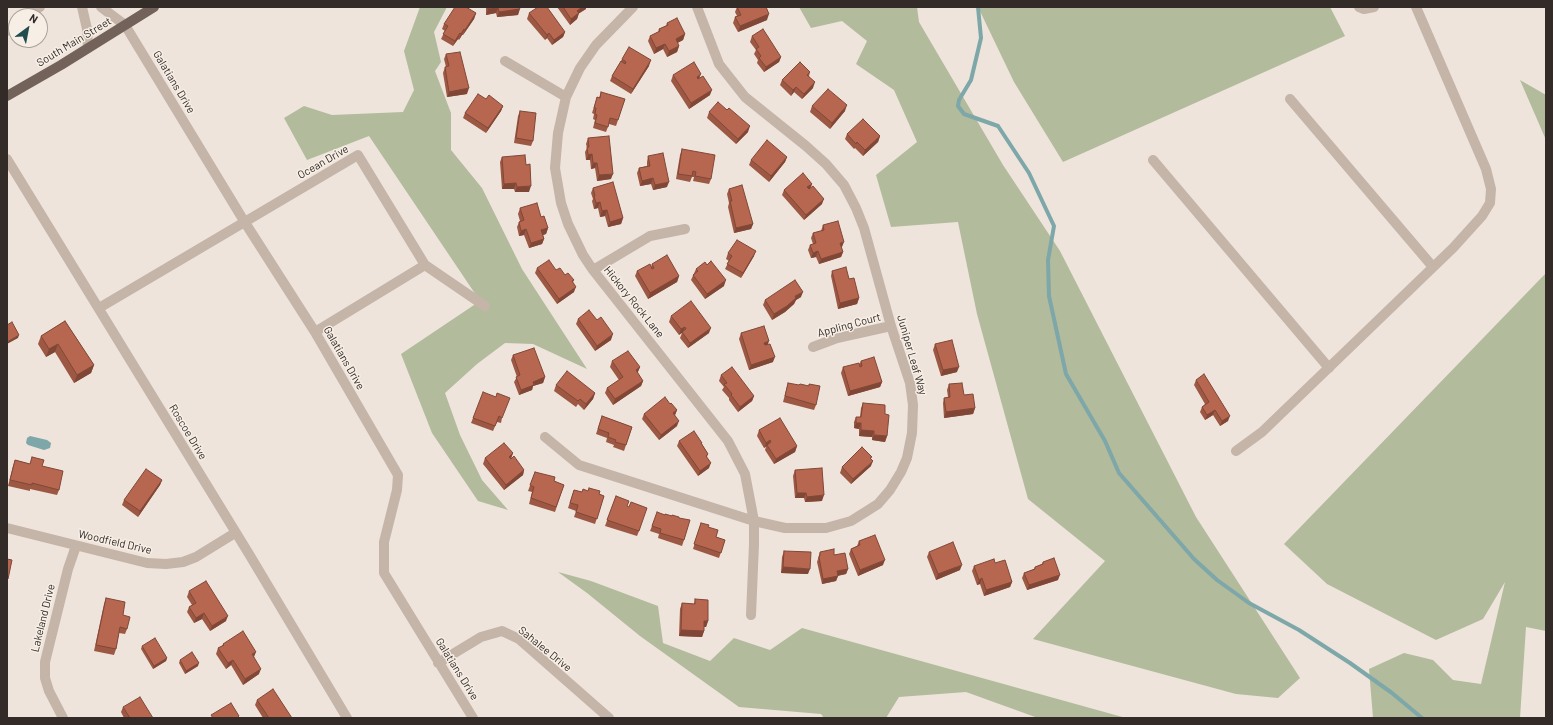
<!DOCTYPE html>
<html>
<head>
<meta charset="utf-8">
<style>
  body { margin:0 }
  #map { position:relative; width:1553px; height:725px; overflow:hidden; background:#eee4db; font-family:Barlow,sans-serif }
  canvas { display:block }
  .frame { position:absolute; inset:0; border:8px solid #322b27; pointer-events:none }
  .north { position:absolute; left:8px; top:8px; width:40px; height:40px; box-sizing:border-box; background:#f7efe6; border:1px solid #a8a19a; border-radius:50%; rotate:32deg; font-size:11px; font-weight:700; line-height:16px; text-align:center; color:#322b27 }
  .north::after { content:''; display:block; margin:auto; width:14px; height:18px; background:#224d4f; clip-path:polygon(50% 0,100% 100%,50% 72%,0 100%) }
</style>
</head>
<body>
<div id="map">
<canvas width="1553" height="725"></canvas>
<div class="frame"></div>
<div class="north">N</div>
</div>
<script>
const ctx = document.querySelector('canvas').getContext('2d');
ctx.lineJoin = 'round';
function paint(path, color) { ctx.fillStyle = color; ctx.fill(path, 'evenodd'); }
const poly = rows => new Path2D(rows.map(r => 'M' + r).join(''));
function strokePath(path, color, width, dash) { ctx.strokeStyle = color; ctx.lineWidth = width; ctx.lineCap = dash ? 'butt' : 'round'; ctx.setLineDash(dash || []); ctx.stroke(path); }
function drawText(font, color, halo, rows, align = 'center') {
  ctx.font = font + ' Barlow,sans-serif'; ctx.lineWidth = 3; ctx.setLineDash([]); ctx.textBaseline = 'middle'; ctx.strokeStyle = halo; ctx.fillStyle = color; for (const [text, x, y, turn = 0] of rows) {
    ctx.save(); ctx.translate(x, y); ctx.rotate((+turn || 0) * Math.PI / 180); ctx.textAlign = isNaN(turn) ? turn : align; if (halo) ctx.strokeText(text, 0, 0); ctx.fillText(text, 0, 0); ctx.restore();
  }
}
paint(poly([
  [420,7,447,7,434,32,441,62,435,71,451,113,451,150,482,188,522,269,587,369,533,344,505,343,477,364,445,393,460,435,482,480,508,510,478,501,432,433,401,354,480,301,369,136,307,160,284,118,304,106,332,115,403,112,414,90,404,51],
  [799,7,917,7,919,22,1003,165,1060,251,1196,517,1300,678,1278,698,1236,694,1033,639,1105,561,1028,499,977,314,958,222,891,227,876,175,917,142,894,90,856,64,867,41,842,21,811,28],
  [978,7,1330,7,1345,36,1063,162,1014,82],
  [1520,80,1546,95,1546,140],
  [1546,273,1546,631,1526,627,1520,718,1373,718,1369,669,1404,653,1433,660,1453,680,1481,684,1505,582,1483,619,1436,640,1327,584,1284,544],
  [558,572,591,581,658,606,663,643,710,661,734,638,770,650,802,628,1126,718,1038,718,966,692,899,697,886,718,824,718,821,714,739,707,640,636,587,593]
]), '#b2bb9c');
paint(poly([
  [30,436,47,440,51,443,50,448,44,450,28,445,26,443,27,438]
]), '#7da7a8');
strokePath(poly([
  [978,7,981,38,971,80,959,100,958,106,964,114,998,126,1029,173,1054,226,1048,260,1049,296,1066,374,1105,441,1119,473,1194,559,1217,580,1249,603,1299,630,1350,663,1392,693,1422,718]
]), '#7da7a8', 4);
strokePath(poly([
  [82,7,87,29,88,48],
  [101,7,125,25,244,221,315,332,398,475,397,490,384,542,384,573,473,718],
  [633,7,596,45,580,68,566,97,558,133,555,168,561,203,568,224,583,255,593,270,728,441,745,474,754,521,754,544,751,615],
  [1359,7,1364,9,1374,7],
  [27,16,40,7],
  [7,31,16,24],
  [505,61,566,97],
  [1290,99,1433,267],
  [7,159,249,554,347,718],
  [1153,160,1329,368],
  [425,265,485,306],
  [593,270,650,236,685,229],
  [99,308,358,155,425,265,315,332],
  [813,347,837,338,891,326],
  [545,437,579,465,754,521,785,528,826,528,851,521,867,511,878,504,890,490,901,472,907,458,912,433,913,405,910,383,891,326,864,228,856,208,844,185,826,164,806,146,745,97,719,64,697,7],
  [1236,451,1262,432,1453,248,1482,216,1490,203,1491,189,1486,169,1416,7],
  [7,528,147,563,166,564,183,562,196,557,235,533],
  [438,663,481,637,502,631,519,639,609,718],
  [63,718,49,691,45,678,45,662,68,569,76,546]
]), '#c5b4a8', 10);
strokePath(poly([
  [7,96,61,65,154,7]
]), '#73625a', 10);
paint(poly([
  [486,7,519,7,518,15,497,17,496,13,486,15],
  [557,7,586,7,586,9,579,13,577,19,570,25],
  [737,7,766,7,767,20,738,32,733,23,735,17,737,16,735,12],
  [476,13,474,19,463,35,462,35,459,40,458,39,453,46,441,39,445,31,442,29,444,24],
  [529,13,565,32,563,37,552,45,547,38,545,40,527,19],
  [667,23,685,34,683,40,677,43,679,46,677,52,667,57,663,49,654,54,648,41,650,36,658,32,659,29,666,26],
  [752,36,781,57,779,62,764,72,757,63,758,60,754,54,756,50,750,42],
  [446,54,467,94,447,97,443,73,445,67,446,67,444,59],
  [622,59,649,66,631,94,610,81,612,76,620,63],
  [810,72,809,76,813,88,802,99,794,92,791,96,780,85,782,80],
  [673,75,700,78,710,95,689,109,671,81],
  [601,92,618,120,616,126,609,124,606,132,593,128,595,120,593,119,594,114,592,113,597,97,599,98],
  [486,99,503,106,501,111,486,133,463,118,465,113],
  [812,106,845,111,830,129,810,112],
  [520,111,533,141,531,146,514,143,518,116],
  [709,112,748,132,736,144,707,118],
  [847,134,880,136,878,142,863,156,855,148,854,149,845,139],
  [588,138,611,179,597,181,595,168,591,169,590,160,586,160,585,152,587,148,586,144],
  [682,149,711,179,709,184,693,181,694,177,692,177,690,182,676,179,680,155],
  [648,156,667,187,653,190,651,184,640,186,637,173,639,168,647,166,647,162],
  [502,157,526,165,529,192,515,192,514,189,502,189,500,162],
  [787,157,785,162,769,182,749,165,751,160],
  [812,184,810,189,822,204,804,220,782,195,784,190],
  [593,188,623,218,621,224,608,227,605,216,600,217,598,208,594,209,592,201,593,199,591,193],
  [729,189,753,224,751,229,734,233,728,207,729,203,727,194],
  [520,208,541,217,548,228,546,234,543,235,544,239,542,244,529,248,524,235,519,236,517,227,519,222,520,221,518,214],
  [823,225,842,247,841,247,843,252,841,257,819,264,816,257,811,258,808,250,810,245,813,244,811,238,813,233,821,231],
  [728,253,754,256,741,278,725,269,729,261,726,259],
  [652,264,679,276,677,282,648,299,635,276,637,271,651,267],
  [537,268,556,270,574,280,573,282,574,292,557,304,535,273],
  [696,269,724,286,705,299,691,280],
  [832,271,849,279,859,298,857,304,838,309,831,276],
  [801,297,796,300,794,304,785,312,772,320,763,305,765,300],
  [671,316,709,333,688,348,680,338,682,333,679,335,669,322],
  [578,319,597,320,611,340,595,351,576,324],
  [65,321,94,365,91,373,74,383,55,352,46,357,38,344,41,336],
  [741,333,768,345,773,362,749,370,739,339],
  [935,344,957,372,941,376,933,350],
  [513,355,545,377,543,383,533,386,532,390,519,395,514,382,517,377,511,360],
  [612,361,640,367,637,373,643,381,641,386,613,405,605,393,607,388,619,380,610,367],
  [861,361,882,382,880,387,848,396,841,373,843,367,859,365],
  [721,375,754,396,752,401,738,412,729,400,729,398,722,390,724,387,719,381],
  [1196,380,1228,421,1220,426,1213,415,1205,420,1200,412,1202,407,1205,404,1194,385],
  [788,383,816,405,814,410,783,402],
  [949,384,964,395,975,408,973,414,944,418,943,403,944,398,948,397,947,390],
  [556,385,595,393,593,399,584,410,578,404,576,407,554,391],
  [496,397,502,418,501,423,497,422,493,431,471,423,473,418],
  [863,403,885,414,887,436,885,442,872,440,872,437,859,436,859,429,854,428,854,422,856,417,860,417,861,408],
  [670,404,677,410,675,415,677,426,659,440,642,419,644,414],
  [602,416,632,427,624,451,613,447,614,445,606,442,607,438,596,434],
  [759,430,797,446,795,452,774,464,765,450,766,447,764,448,757,436],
  [679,441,702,443,702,444,708,454,707,457,709,468,698,476,677,446],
  [513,453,511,458,524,470,523,475,504,490,483,464,485,458],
  [32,457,42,466,59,490,57,495,30,489,30,491,8,486,13,466,15,460,30,464],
  [871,466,851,484,840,473,842,467],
  [795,470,822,501,805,502,804,498,795,498,793,476],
  [535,472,554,481,564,485,555,512,529,504,532,492,528,491],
  [162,480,160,485,138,517,122,505,124,500],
  [574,490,582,492,599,494,604,496,595,524,574,517,576,511,568,508],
  [616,496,627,506,639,531,637,536,605,526],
  [655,518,679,518,684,540,682,546,658,538,659,534,650,531],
  [701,523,716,537,725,540,719,558,693,549],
  [859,541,883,565,858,576,849,554,851,549,857,546],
  [784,551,808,574,781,573,782,557],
  [820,552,834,555,848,569,846,574,838,576,836,581,822,584,817,562,818,559,818,558],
  [929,552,960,570,936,580,927,557],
  [1043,562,1058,580,1027,590,1022,578,1024,573,1034,569,1035,567,1042,564],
  [995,563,1012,582,1010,587,984,596,980,584,977,585,972,571,974,566],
  [189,591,226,621,210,631,202,619,194,623,187,612,189,607,192,605,187,597],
  [106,598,123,615,127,629,125,634,119,633,116,649,114,655,94,651,104,604],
  [695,599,708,621,706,627,704,627,704,631,702,637,679,636,680,609,682,603,694,604],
  [223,644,254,657,259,674,243,685,231,665,226,669,216,654,218,648,222,646],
  [142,646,167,658,166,661,153,669,141,649],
  [180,660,198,666,185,674,179,663],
  [257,700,292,718,263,718,255,705],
  [123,707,153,718,124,718,121,712]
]), '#9d5844');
paint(poly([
  [582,7,586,7,586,9,575,16,577,11],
  [498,8,496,13,486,15,488,9],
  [520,9,518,15,497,17,499,12],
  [476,13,474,19,463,35,465,30],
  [579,13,577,19,570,25,571,19],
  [769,14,767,20,738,32,740,26],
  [464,29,462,35,459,40,461,34],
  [565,32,563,37,552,45,554,40],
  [460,33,458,39,453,46,455,41],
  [549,33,547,38,545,40,547,35],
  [685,34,683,40,674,45,676,39],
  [665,44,663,49,654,54,656,48],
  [679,46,677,52,667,57,669,51],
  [781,57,779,62,764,72,766,67],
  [651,60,649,66,631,94,633,89],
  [701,74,699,79,695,82,697,77],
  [815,82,813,88,802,99,804,94],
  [796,87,794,92,791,96,793,90],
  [469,88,467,94,447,97,449,92],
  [712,90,710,95,689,109,691,103],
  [847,105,845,111,830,129,832,123],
  [503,106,501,111,486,133,488,128],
  [750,126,748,132,736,144,738,139],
  [880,136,878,142,863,156,865,150],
  [592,154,590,160,586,160,588,155],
  [787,157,785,162,769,182,771,176],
  [593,163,597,163,595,168,591,169],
  [613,174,611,179,597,181,599,175],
  [653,178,651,184,640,186,642,181],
  [669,182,667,187,653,190,655,185],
  [516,183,514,189,502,189,504,184],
  [812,184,810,189,805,193,807,187],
  [531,186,529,192,515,192,517,187],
  [824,199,822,204,804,220,806,215],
  [600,202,598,208,594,209,596,203],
  [607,210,605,216,600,217,602,211],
  [623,218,621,224,608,227,610,222],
  [753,224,751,229,734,233,736,228],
  [548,228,546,234,539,236,541,230],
  [526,229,524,235,519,236,521,231],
  [544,239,542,244,529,248,531,243],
  [844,242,842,247,838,248,840,243],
  [756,251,754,256,741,278,743,273],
  [818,251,816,257,811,258,813,253],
  [843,252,841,257,819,264,821,259],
  [679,276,677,282,648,299,650,293],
  [726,280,724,286,705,299,707,294],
  [576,287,574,292,557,304,559,299],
  [803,292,801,297,796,300,794,304,785,312,772,320,774,314,795,296],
  [859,298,857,304,838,309,840,303],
  [685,327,683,332,679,335,681,329],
  [711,328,709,333,688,348,690,343],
  [613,334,611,340,595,351,597,346],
  [19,335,18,338,7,344,7,342],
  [769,341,767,347,762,348,764,343],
  [58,344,55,352,46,357,49,349],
  [775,357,773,362,749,370,751,365],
  [94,365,91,373,74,383,77,375],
  [640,367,638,372,634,376,636,370],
  [959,367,957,372,941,376,943,370],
  [545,377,543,383,533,386,532,390,519,395,521,390,533,382],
  [643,381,641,386,613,405,615,399],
  [882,382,880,387,848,396,850,391],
  [595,393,593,399,584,410,586,404],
  [754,396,752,401,738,412,740,407],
  [975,408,973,414,944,418,946,412],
  [677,410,675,415,673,413],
  [1215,410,1213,415,1205,420,1207,415],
  [1230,416,1228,421,1220,426,1222,421],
  [679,421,677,426,659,440,661,435],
  [856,423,861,423,859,429,854,428],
  [861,430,874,431,872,437,859,436],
  [874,435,887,436,885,442,872,440],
  [770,440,768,446,767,445,764,448,766,443],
  [797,446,795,452,774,464,776,459],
  [513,453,511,459,507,462,509,457],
  [873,461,871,466,851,484,853,479],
  [711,463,709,468,698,476,700,471],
  [524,470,523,475,504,490,506,485],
  [162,480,160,485,138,517,140,511],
  [797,493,806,493,804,498,795,498],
  [824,495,822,501,805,502,807,497],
  [885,560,883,565,858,576,860,570],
  [962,565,960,570,936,580,938,574],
  [783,567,810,569,808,574,781,573],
  [848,569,846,574,835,576,837,571],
  [1060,575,1058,580,1027,590,1029,585],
  [838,576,836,581,822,584,823,579],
  [982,578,980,584,977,585,979,580],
  [1012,582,1010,587,984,596,986,590],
  [204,613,202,619,194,623,196,618],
  [228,616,226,621,210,631,212,626],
  [704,621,708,621,706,627,703,627],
  [681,630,704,631,702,637,679,636],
  [256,652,254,657,252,654],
  [167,658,166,661,153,669,154,666],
  [233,660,231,665,226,669,228,663],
  [199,663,198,666,185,674,186,671],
  [261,669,259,674,243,685,245,679]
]), '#804737');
const building = poly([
  [455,7,466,7,476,13,465,30,464,29,461,34,460,33,455,41,443,34,448,26,444,24,455,7],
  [488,7,519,7,520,9,499,12,498,8,488,9,488,7],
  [538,7,547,7,565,32,554,40,549,33,547,35,529,13,538,7],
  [563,7,582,7,577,11,579,13,571,19,563,7],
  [737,7,766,7,769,14,740,26,735,17,741,15,737,7],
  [677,18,685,34,676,39,679,46,669,51,665,44,656,48,650,36,660,31,659,29,668,25,667,23,677,18],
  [763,29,781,57,766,67,759,58,761,56,756,49,759,47,752,36,763,29],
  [629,47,651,60,633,89,612,76,621,61,625,64,626,62,622,59,629,47],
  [460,52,469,88,449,92,445,67,449,66,446,54,460,52],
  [694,62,701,74,697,77,698,79,703,76,712,90,691,103,673,75,694,62],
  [800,62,810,72,807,75,815,82,804,94,796,87,793,90,782,80,800,62],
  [828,89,847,105,832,123,812,106,828,89],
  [601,92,625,99,618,120,610,118,608,127,595,123,597,115,595,114,596,108,594,108,597,97,600,98,601,92],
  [478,94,486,99,489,95,503,106,488,128,465,113,478,94],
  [718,102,727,110,729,108,750,126,738,139,709,112,718,102],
  [520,111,536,113,533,141,516,138,520,111],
  [863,119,880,136,865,150,857,142,856,144,847,134,863,119],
  [609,136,613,174,599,175,597,163,593,163,592,154,588,155,587,147,589,147,588,138,609,136],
  [767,140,787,157,771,176,751,160,767,140],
  [682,149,715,155,711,179,695,176,696,172,693,171,692,176,678,174,682,149],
  [663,153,669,182,655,185,653,178,642,181,639,168,650,166,648,156,663,153],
  [525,155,526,165,530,164,531,186,517,187,516,183,504,184,502,157,525,155],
  [803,173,812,184,807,187,809,189,813,186,824,199,806,215,784,190,803,173],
  [613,182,623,218,610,222,607,210,602,211,600,202,596,203,594,196,595,196,593,188,613,182],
  [742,185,753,224,736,228,730,201,732,201,729,189,742,185],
  [537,203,541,217,544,216,548,228,541,230,544,239,531,243,526,229,521,231,519,222,524,220,520,208,537,203],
  [838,221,844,242,840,243,843,252,821,259,818,251,813,253,810,245,816,243,813,233,824,230,823,225,838,221],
  [737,240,756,251,743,273,727,264,732,256,728,253,737,240],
  [667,255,679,276,650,293,637,271,650,264,652,269,654,268,652,264,667,255],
  [549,260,556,270,560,268,565,275,568,273,574,280,572,281,576,287,559,299,537,268,549,260],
  [711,261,726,280,707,294,693,275,698,271,696,269,705,262,707,265,711,261],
  [846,267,849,279,854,278,859,298,840,303,832,271,846,267],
  [795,280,803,292,795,296,796,298,787,306,774,314,765,300,795,280],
  [691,301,711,328,690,343,682,332,686,329,685,327,681,329,671,316,691,301],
  [589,310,597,320,601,317,613,334,597,346,578,319,589,310],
  [65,321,94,365,77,375,58,344,49,349,41,336,65,321],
  [12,322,19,335,7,342,7,325,12,322],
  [764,326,769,341,764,343,765,345,770,344,775,357,751,365,741,333,764,326],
  [952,340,959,367,943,370,935,344,952,340],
  [534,348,545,377,533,382,534,385,521,390,516,377,520,375,513,355,534,348],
  [628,351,640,367,636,370,643,381,615,399,607,388,623,377,612,361,628,351],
  [874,357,882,382,850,391,843,367,859,363,860,367,862,366,861,361,874,357],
  [732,367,754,396,740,407,731,395,732,394,724,384,727,383,721,375,732,367],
  [567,371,595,393,586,404,580,399,578,401,556,385,567,371],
  [1204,374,1230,416,1222,421,1215,410,1207,415,1202,407,1209,402,1196,380,1204,374],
  [788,383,799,385,800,384,809,386,809,384,820,386,816,405,785,396,788,383],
  [962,383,964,395,973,394,975,408,946,412,944,398,950,397,949,384,962,383],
  [483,392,496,397,497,393,510,398,502,418,499,416,495,426,473,418,483,392],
  [665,397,670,404,671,403,677,410,673,413,679,421,661,435,644,414,665,397],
  [863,403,885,405,885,414,889,415,887,436,874,435,874,431,861,430,861,423,856,423,856,417,861,417,863,403],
  [602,416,632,427,626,445,615,442,616,440,608,437,609,433,598,429,602,416],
  [780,418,797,446,776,459,767,445,771,442,770,440,766,443,759,430,780,418],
  [694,431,702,443,701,443,708,454,706,456,711,463,700,471,679,441,694,431],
  [504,443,513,453,509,457,511,459,514,456,524,470,506,485,485,458,504,443],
  [862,447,872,457,870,458,873,461,853,479,842,467,862,447],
  [32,457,44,460,42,466,63,471,59,490,32,483,32,485,10,480,15,460,30,464,32,457],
  [822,468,824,495,807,497,806,493,797,493,795,470,822,468],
  [146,469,162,480,140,511,124,500,146,469],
  [535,472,555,477,554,481,564,485,556,507,531,498,534,487,530,485,535,472],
  [589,488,600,491,599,494,604,496,597,519,576,512,578,505,570,503,574,490,582,492,583,489,588,491,589,488],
  [616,496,629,501,627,506,629,507,631,502,647,508,639,531,607,520,616,496],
  [657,512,665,515,665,514,672,516,672,515,679,517,679,518,690,520,684,540,660,533,661,529,652,526,657,512],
  [701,523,709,525,708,527,718,530,716,537,725,540,721,553,694,544,701,523],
  [875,535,885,560,860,570,851,549,860,545,859,541,875,535],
  [953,542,962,565,938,574,929,552,953,542],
  [834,549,834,555,845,553,848,569,837,571,838,576,823,579,819,557,820,556,820,552,834,549],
  [784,551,811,552,810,569,783,567,784,551],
  [1054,558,1060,575,1029,585,1024,573,1035,569,1035,567,1043,564,1043,562,1054,558],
  [7,559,12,560,8,579,7,579,7,559],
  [994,559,995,563,1005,560,1012,582,986,590,982,578,979,580,974,566,994,559],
  [206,581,228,616,212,626,204,613,196,618,189,607,196,603,189,591,206,581],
  [106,598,125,602,123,615,130,617,127,629,120,627,116,649,96,645,106,598],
  [695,599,708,600,708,621,704,621,704,631,681,630,682,603,695,604,695,599],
  [243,631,256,652,252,654,261,669,245,679,233,660,228,663,218,648,224,645,223,644,243,631],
  [155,638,167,658,154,666,142,646,155,638],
  [192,652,199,663,186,671,180,660,192,652],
  [273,689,292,718,269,718,257,700,273,689],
  [140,697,153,718,130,718,123,707,140,697],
  [231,703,239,716,237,718,213,718,211,715,231,703]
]);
paint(building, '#b7664f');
strokePath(building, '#804737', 1);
drawText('11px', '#322b27', '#f7efe6', [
  ["South Main Street",74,42,-31],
  ["Galatians Drive",174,82,59],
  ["Ocean Drive",323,162,-30],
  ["Hickory Rock Lane",634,302,51],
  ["Appling Court",849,325,-15],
  ["Juniper Leaf Way",912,355,74],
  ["Galatians Drive",344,358,60],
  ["Roscoe Drive",188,432,59],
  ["Woodfield Drive",115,542,13],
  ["Lakeland Drive",43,618,-76],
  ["Sahalee Drive",545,649,39],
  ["Galatians Drive",457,669,58]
]);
</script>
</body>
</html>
